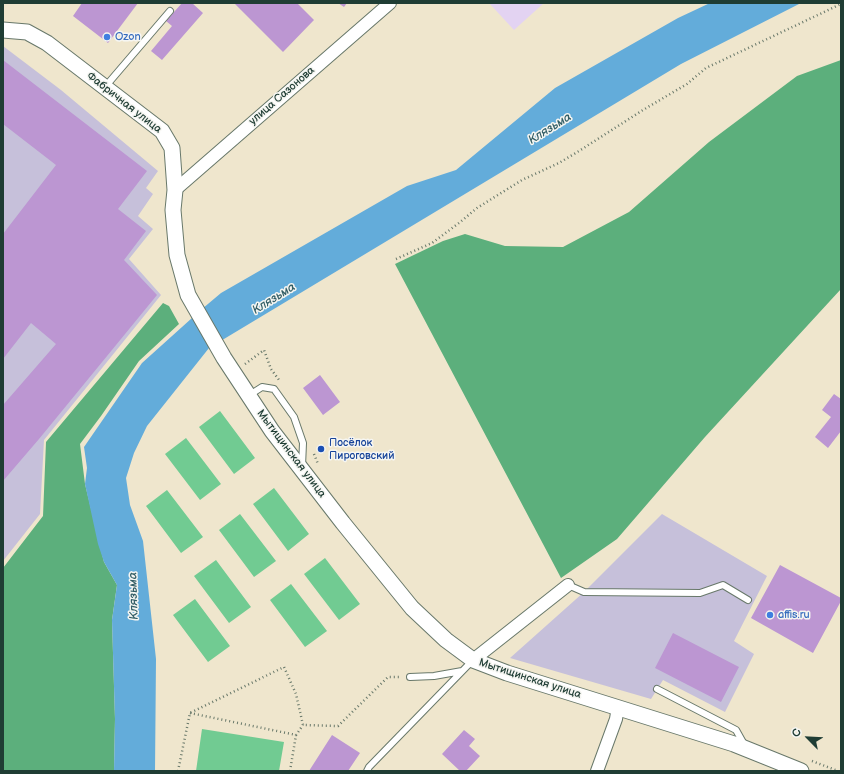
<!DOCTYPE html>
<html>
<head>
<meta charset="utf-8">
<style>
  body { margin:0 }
  #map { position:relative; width:844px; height:774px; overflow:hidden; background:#efe6cd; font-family:"Balsamiq Sans",sans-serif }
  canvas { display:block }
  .frame { position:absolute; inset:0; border:4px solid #1f3d34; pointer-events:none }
  .north { position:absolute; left:788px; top:718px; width:40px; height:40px; -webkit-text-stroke:3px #f6f6f2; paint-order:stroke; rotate:294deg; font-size:11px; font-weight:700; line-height:16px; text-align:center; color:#1f3d34 }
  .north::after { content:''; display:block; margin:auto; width:14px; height:18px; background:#1f3d34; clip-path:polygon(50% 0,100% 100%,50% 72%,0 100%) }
</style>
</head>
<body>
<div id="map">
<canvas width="844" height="774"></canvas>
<div class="frame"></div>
<div class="north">С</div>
</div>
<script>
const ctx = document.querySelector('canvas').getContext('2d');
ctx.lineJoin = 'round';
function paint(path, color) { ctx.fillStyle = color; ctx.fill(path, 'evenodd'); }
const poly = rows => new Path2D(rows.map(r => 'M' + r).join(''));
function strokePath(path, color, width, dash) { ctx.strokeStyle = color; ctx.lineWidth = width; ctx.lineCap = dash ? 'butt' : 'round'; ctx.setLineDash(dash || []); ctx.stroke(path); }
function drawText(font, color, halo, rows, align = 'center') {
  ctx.font = font + ' "Balsamiq Sans",sans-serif'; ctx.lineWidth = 3; ctx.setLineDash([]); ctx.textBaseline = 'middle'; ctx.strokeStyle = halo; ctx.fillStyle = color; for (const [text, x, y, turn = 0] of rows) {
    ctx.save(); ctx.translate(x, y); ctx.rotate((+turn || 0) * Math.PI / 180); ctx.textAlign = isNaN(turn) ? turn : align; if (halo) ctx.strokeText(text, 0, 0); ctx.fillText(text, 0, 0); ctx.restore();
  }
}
paint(poly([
  [489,3,544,3,514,30]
]), '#e3d3f2');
paint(poly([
  [3,46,61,90,158,171,146,188,153,194,138,216,153,229,129,259,161,295,44,440,40,514,3,561],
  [662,514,767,576,734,641,754,654,725,712,663,680,651,699,510,658,584,592]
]), '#c6c0da');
paint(poly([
  [220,411,255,458,234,474,199,427],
  [186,438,221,484,200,500,165,454],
  [274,488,309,534,288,551,253,504],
  [167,490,203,537,181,553,146,506],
  [240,514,276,561,254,577,219,530],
  [325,558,360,604,339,620,304,574],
  [216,560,251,607,229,623,194,576],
  [291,584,327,631,305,647,270,600],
  [195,599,230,646,208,662,173,615],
  [202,729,284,742,279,771,196,771]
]), '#71cb92');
paint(poly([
  [841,60,841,289,705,437,617,539,561,578,395,264,443,241,465,234,505,246,563,247,629,212,709,142,797,76],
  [163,303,169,306,179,324,139,361,101,416,80,444,85,484,104,562,117,585,112,620,115,719,114,771,3,771,3,568,43,516,46,442]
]), '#5caf7c');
paint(poly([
  [710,3,801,3,681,64,209,348,147,426,134,453,126,478,130,505,143,541,156,659,155,771,114,771,115,719,112,620,117,585,104,562,98,544,85,484,87,468,84,447,142,363,202,309,221,293,407,186,456,170,555,88,678,18]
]), '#63acda');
paint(poly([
  [82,3,138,3,108,43,73,16],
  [182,3,192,3,203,13,162,60,151,51,172,26,166,21],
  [234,3,297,3,314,20,283,52],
  [338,3,347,3,344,7],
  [3,60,147,171,118,209,146,231,124,260,157,295,39,439,3,481,3,405,56,344,31,323,3,359,3,234,56,165,3,124],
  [320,375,340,402,323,415,303,388],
  [834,394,841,399,841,431,828,448,815,437,831,417,822,410],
  [780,565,841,598,841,601,813,653,751,618],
  [673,633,739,667,721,702,655,668],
  [464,730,475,739,469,746,480,756,466,771,460,771,442,754],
  [332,735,360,753,348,771,309,771]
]), '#bc96d2');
const service = poly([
  [105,87,170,11],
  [248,396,262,387,274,389,294,417,303,443,302,466],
  [568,585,584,592,700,593,723,585,748,600],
  [410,677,434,676,462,671],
  [657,689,736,730,745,746],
  [367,771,369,767,473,660]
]);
const minor = poly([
  [175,190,390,3],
  [473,660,568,585],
  [597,771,616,719,618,707]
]);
const tertiary = poly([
  [3,30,27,32,47,43,162,131,172,148,175,190,173,210,177,255,188,295,224,358,272,431,343,523,412,608,446,640,473,660,507,673,734,744,801,771]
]);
strokePath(service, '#68786a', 8);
strokePath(minor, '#68786a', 14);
strokePath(tertiary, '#68786a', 17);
strokePath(poly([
  [396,259,432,243,459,223,477,208,522,180,559,163,579,151,643,110,687,84,706,68,841,4],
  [245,364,264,350,271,369,279,380],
  [314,454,318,464],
  [190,713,296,735,303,725],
  [812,761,838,771],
  [178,771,190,713,284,667,296,694,303,725,338,726,388,677,400,677],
  [290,771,296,735]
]), '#68786a', 2.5, [1, 3]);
strokePath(service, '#fff', 6);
strokePath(minor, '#fff', 12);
strokePath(tertiary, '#fff', 15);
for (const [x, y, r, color] of [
  [107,37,4,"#3f7fe0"],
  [321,449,4,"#1a4fb4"],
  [770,615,4,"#3f7fe0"]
]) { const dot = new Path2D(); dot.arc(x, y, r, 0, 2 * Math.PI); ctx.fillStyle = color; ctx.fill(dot); strokePath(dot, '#f6f6f2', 1.5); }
drawText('11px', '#366cbe', '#f6f6f2', [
  ["Ozon",115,37],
  ["affis.ru",778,615]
], 'left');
drawText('11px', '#1f3d34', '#f6f6f2', [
  ["улица Сазонова",282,96,-41],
  ["Фабричная улица",124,103,38],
  ["Мытищинская улица",291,454,53],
  ["Мытищинская улица",530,679,18]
]);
drawText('11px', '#164399', '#f6f6f2', [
  ["Посёлок",329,443],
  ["Пироговский",329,456]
], 'left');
drawText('italic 12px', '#335e66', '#f6f6f2', [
  ["Клязьма",550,129,-32],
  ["Клязьма",274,299,-32],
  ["Клязьма",134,596,-92]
]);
</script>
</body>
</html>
